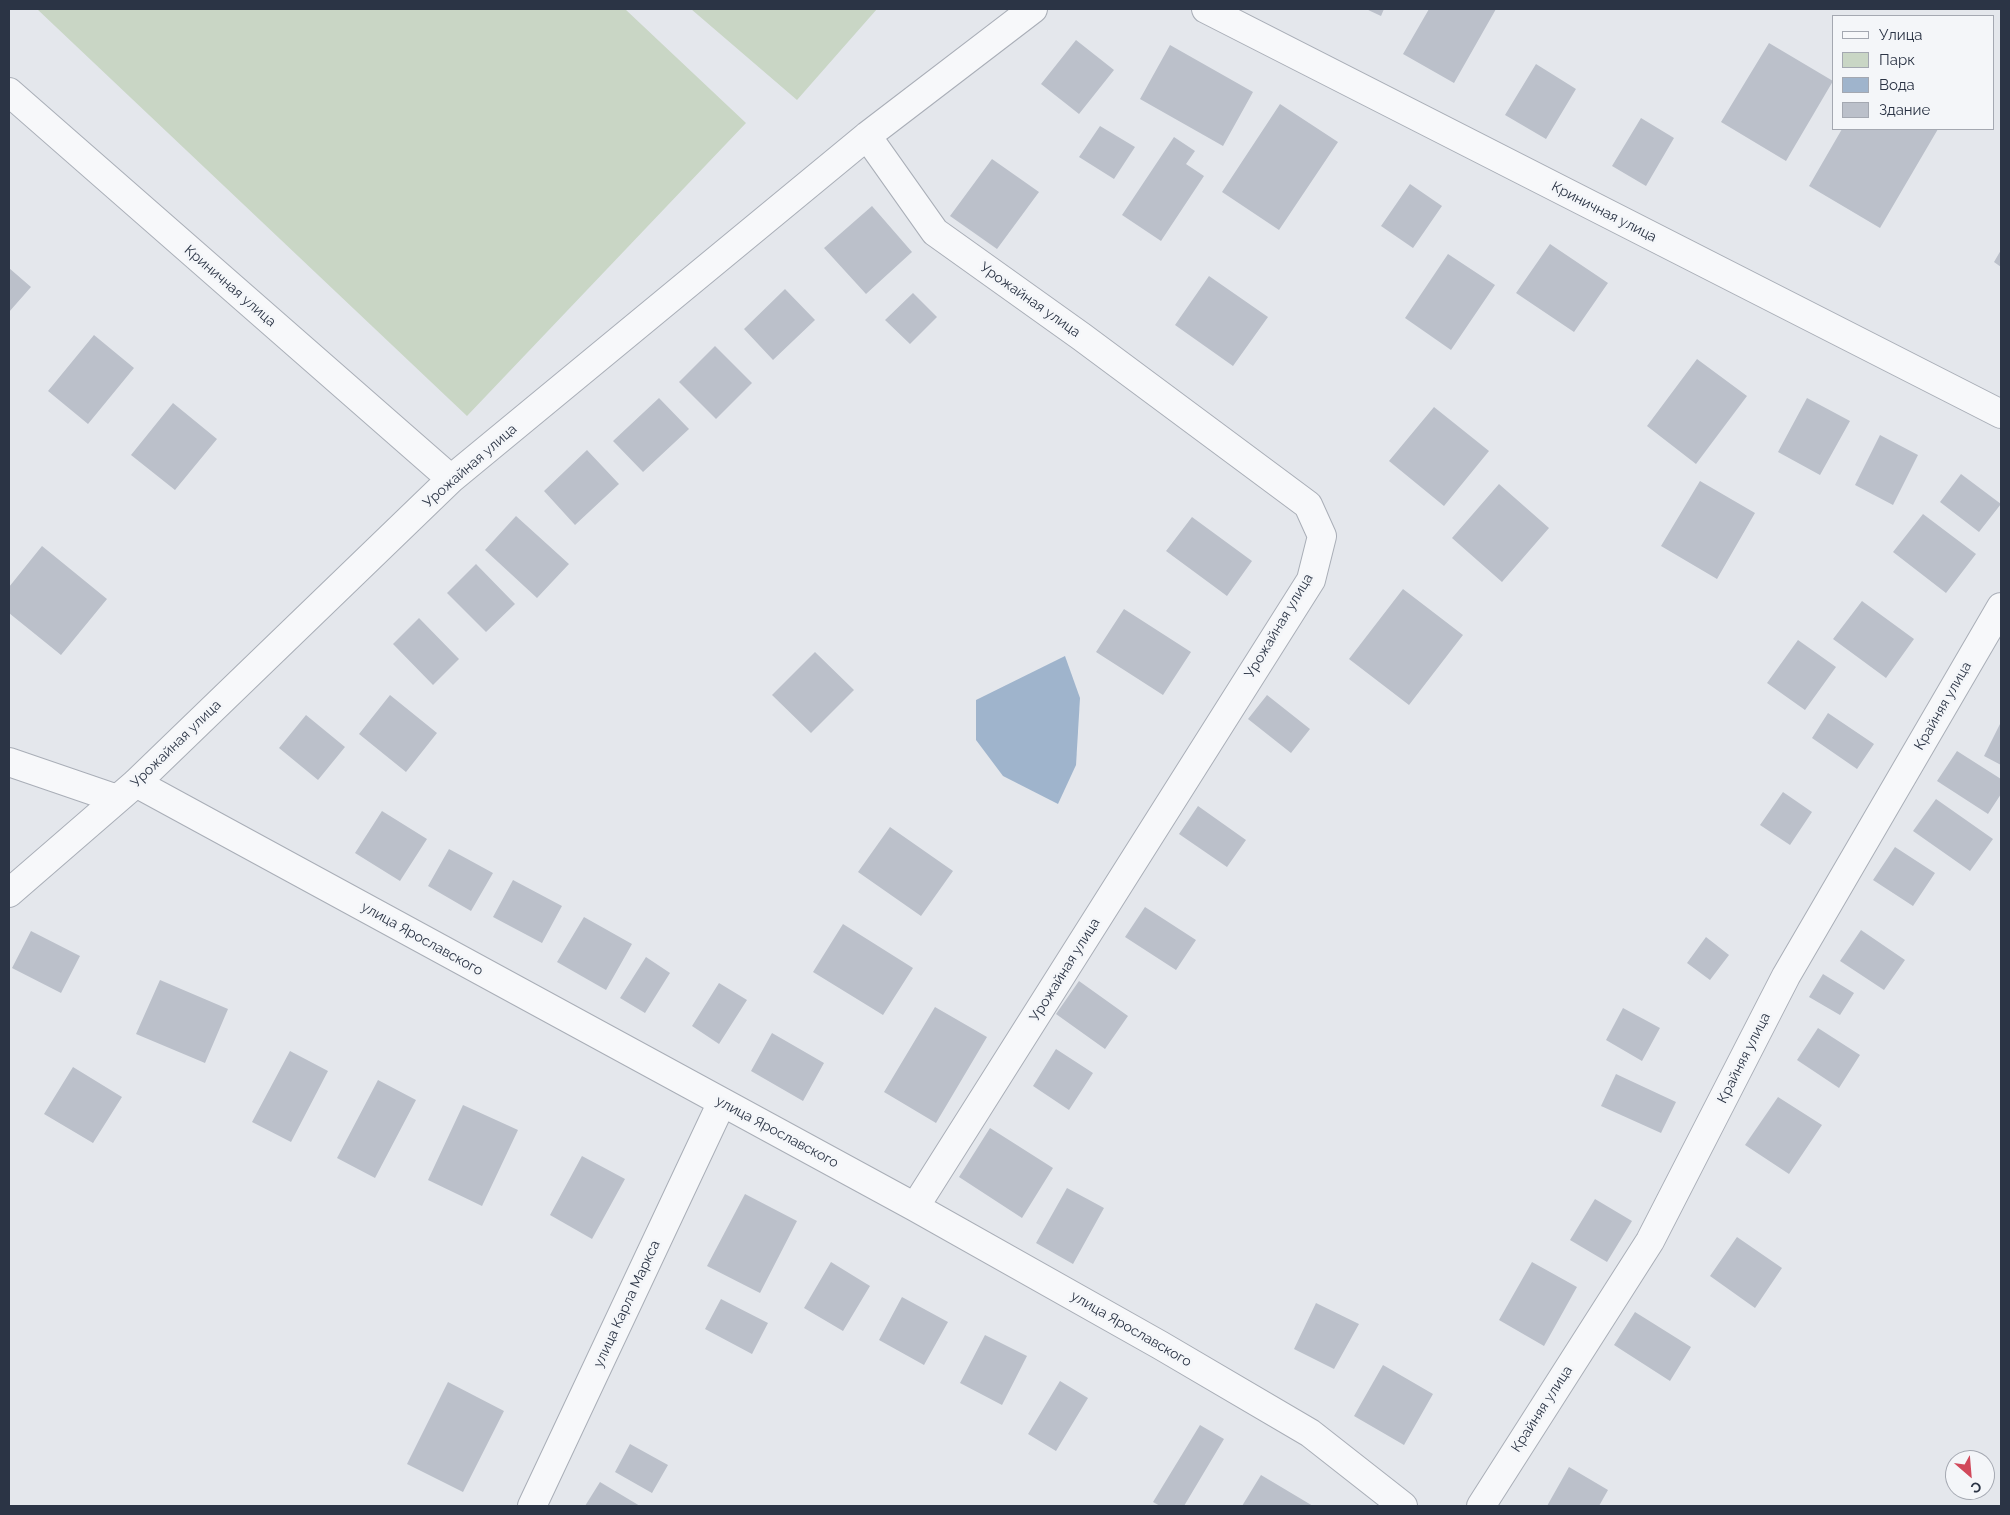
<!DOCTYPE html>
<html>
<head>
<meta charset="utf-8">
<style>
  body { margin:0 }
  #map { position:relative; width:2010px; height:1515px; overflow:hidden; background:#e4e7ec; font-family:Raleway,sans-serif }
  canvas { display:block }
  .frame { position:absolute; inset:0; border:10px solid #2b3445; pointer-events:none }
  .legend { position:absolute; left:1832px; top:15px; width:162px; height:115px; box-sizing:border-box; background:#f4f6f9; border:1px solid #a4a8b1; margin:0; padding:6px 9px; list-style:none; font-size:15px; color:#2b3445 }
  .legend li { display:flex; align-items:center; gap:10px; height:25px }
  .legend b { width:25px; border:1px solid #a4a8b1 }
  .north { position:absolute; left:1945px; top:1450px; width:50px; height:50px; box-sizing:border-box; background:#f4f6f9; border:1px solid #a4a8b1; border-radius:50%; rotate:153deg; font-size:14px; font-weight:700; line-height:20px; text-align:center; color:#2b3445 }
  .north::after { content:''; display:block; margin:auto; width:18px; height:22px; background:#d1495b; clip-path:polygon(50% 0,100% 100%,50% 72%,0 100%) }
</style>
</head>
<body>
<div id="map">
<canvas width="2010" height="1515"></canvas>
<div class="frame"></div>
<ul class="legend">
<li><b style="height:6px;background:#f7f8fa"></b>Улица</li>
<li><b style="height:14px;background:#c9d6c5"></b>Парк</li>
<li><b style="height:14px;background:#9fb4cc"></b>Вода</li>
<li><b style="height:14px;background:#bbc0ca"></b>Здание</li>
</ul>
<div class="north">С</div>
</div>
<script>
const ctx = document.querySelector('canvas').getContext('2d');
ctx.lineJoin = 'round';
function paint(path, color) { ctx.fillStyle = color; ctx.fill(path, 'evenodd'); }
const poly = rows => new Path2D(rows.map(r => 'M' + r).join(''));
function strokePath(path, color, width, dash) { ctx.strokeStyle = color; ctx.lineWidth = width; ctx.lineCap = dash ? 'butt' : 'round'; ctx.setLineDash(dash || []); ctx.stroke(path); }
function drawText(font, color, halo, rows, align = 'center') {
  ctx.font = font + ' Raleway,sans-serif'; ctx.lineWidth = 5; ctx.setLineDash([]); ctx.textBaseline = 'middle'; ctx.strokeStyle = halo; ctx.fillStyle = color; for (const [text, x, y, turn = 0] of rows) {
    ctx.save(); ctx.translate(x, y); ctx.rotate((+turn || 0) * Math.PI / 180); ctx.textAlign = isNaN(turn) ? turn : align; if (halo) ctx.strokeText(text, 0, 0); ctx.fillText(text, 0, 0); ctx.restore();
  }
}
paint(poly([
  [37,9,625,9,746,123,467,416],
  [691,9,877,9,797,100]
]), '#c9d6c5');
paint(poly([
  [1065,656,1080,698,1076,765,1058,804,1003,776,976,740,976,700]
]), '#9fb4cc');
paint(poly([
  [1366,9,1384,9,1381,16],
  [1429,9,1496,9,1454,83,1403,54],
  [1076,40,1114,70,1079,114,1041,84],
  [1769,43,1833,81,1786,161,1721,122],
  [1170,45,1253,92,1223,146,1140,99],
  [1536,64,1576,89,1546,139,1505,115],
  [1280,104,1338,142,1279,230,1222,192],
  [1641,118,1674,138,1646,186,1612,166],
  [1100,126,1135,147,1114,179,1079,157],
  [1842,129,1938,129,1880,228,1809,186],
  [1174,137,1195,151,1186,164,1204,176,1161,241,1122,215],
  [992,159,1039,192,997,249,950,216],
  [1410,184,1442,206,1413,248,1381,226],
  [872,206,912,252,866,294,824,248],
  [1550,244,1608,283,1574,332,1516,293],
  [2001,250,2001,267,1994,262],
  [1448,254,1495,285,1451,350,1405,318],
  [9,268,31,287,9,312],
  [1209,276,1268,317,1233,366,1175,325],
  [785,289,815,320,773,360,744,329],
  [913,293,937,317,910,344,885,320],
  [94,335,134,368,88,424,48,391],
  [715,346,752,383,716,419,679,382],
  [1697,359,1747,396,1696,464,1647,426],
  [659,398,689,429,643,472,613,441],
  [1807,398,1850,421,1820,475,1778,452],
  [173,403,217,439,175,490,131,455],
  [1434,407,1489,451,1444,506,1389,461],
  [1880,435,1918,455,1893,505,1855,485],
  [587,450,619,484,575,525,544,491],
  [1961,474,2001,504,1979,532,1940,502],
  [1700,481,1755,513,1717,579,1661,546],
  [1499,484,1549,528,1502,582,1452,538],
  [1923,514,1976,554,1946,593,1893,552],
  [516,516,569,564,537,598,485,550],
  [1192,517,1252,561,1227,596,1166,551],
  [42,546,107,599,61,655,9,613,9,587],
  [476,564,515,604,486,632,447,593],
  [1403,589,1463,635,1409,705,1349,659],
  [1862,601,1914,639,1886,678,1833,639],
  [1124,609,1191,652,1163,695,1096,652],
  [419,618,459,659,433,685,393,644],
  [1798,640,1836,667,1805,710,1767,683],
  [815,652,854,690,811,733,772,695],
  [390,695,437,733,406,772,359,734],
  [1267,695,1310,729,1291,753,1248,719],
  [1828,713,1874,744,1857,769,1812,738],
  [306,715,345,747,318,780,279,748],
  [2001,722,2001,765,1984,756],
  [1957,751,2001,779,2001,794,1988,814,1937,781],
  [1783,792,1812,812,1790,845,1760,825],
  [1936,799,1993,839,1970,871,1913,831],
  [1198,806,1246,840,1227,867,1179,834],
  [382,811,427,839,400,881,355,853],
  [890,827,953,871,921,916,858,872],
  [1895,847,1935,873,1913,906,1873,880],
  [449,849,493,873,471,911,428,886],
  [513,880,562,906,542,943,493,917],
  [1145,907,1196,940,1176,970,1125,937],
  [584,917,632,944,606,990,557,962],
  [843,924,913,968,883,1015,813,972],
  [1861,930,1905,960,1884,990,1840,961],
  [31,931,80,956,61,993,12,968],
  [1706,937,1729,955,1710,980,1687,963],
  [646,957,670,973,645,1013,620,998],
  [1823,974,1854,993,1840,1015,1809,997],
  [160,980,228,1009,205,1063,136,1034],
  [1079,981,1128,1016,1105,1049,1056,1014],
  [719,983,747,1000,719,1044,692,1026],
  [935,1007,987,1037,936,1123,884,1092],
  [1623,1008,1660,1028,1642,1061,1606,1040],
  [1818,1028,1860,1055,1839,1088,1797,1060],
  [772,1033,824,1063,803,1101,751,1071],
  [1056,1049,1093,1073,1069,1110,1033,1086],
  [290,1051,328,1071,291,1142,252,1122],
  [73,1067,122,1097,93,1143,44,1114],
  [1616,1074,1676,1102,1661,1133,1601,1106],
  [378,1080,416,1100,375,1178,337,1158],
  [1778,1097,1822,1125,1789,1174,1745,1145],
  [463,1105,518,1130,482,1206,428,1180],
  [990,1128,1053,1168,1022,1218,959,1177],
  [582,1156,625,1179,592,1239,550,1215],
  [1067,1188,1104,1208,1073,1264,1036,1243],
  [745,1194,797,1221,760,1293,707,1266],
  [1595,1199,1632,1221,1607,1262,1570,1240],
  [1737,1237,1782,1268,1755,1308,1710,1276],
  [831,1262,870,1286,843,1331,804,1308],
  [1532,1262,1577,1287,1544,1346,1499,1320],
  [902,1297,948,1322,924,1365,879,1340],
  [721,1299,768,1323,752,1354,705,1329],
  [1316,1303,1359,1324,1334,1369,1294,1349],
  [1635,1312,1691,1347,1670,1381,1614,1345],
  [985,1335,1027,1356,1002,1405,960,1383],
  [1383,1365,1433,1394,1404,1445,1354,1416],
  [1060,1381,1088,1398,1056,1451,1028,1434],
  [448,1382,504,1411,463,1492,407,1464],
  [1200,1425,1224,1439,1184,1506,1160,1506,1153,1502],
  [630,1444,668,1465,652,1493,615,1472],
  [1569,1467,1608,1490,1599,1506,1547,1506],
  [1261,1475,1313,1506,1242,1506],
  [600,1482,640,1506,585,1506]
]), '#bbc0ca');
const minor = poly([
  [9,92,451,479],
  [867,136,935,232,1082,337,1308,505,1322,536,1311,580,915,1207],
  [9,762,117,799],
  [136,783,915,1207,1160,1345,1310,1433,1403,1506],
  [9,893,136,783,451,479,867,136,1033,9],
  [532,1506,722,1102],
  [1481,1506,1650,1241,1786,976,2001,607]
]);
const tertiary = poly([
  [1206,9,2001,414]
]);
strokePath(minor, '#a9aeb7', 30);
strokePath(tertiary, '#a9aeb7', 30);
strokePath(minor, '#f7f8fa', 28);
strokePath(tertiary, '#f7f8fa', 28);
drawText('14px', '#2b3445', '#f4f6f9', [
  ["Криничная улица",1604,212,27],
  ["Криничная улица",230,286,41],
  ["Урожайная улица",1030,300,35],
  ["Урожайная улица",470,466,-41],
  ["Урожайная улица",1279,626,-59],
  ["Крайняя улица",1943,706,-60],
  ["Урожайная улица",176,744,-44],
  ["улица Ярославского",422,939,29],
  ["Урожайная улица",1065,970,-58],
  ["Крайняя улица",1744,1058,-63],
  ["улица Ярославского",777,1132,28],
  ["улица Карла Маркса",627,1304,-65],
  ["улица Ярославского",1131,1329,30],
  ["Крайняя улица",1542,1409,-57]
]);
</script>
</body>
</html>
